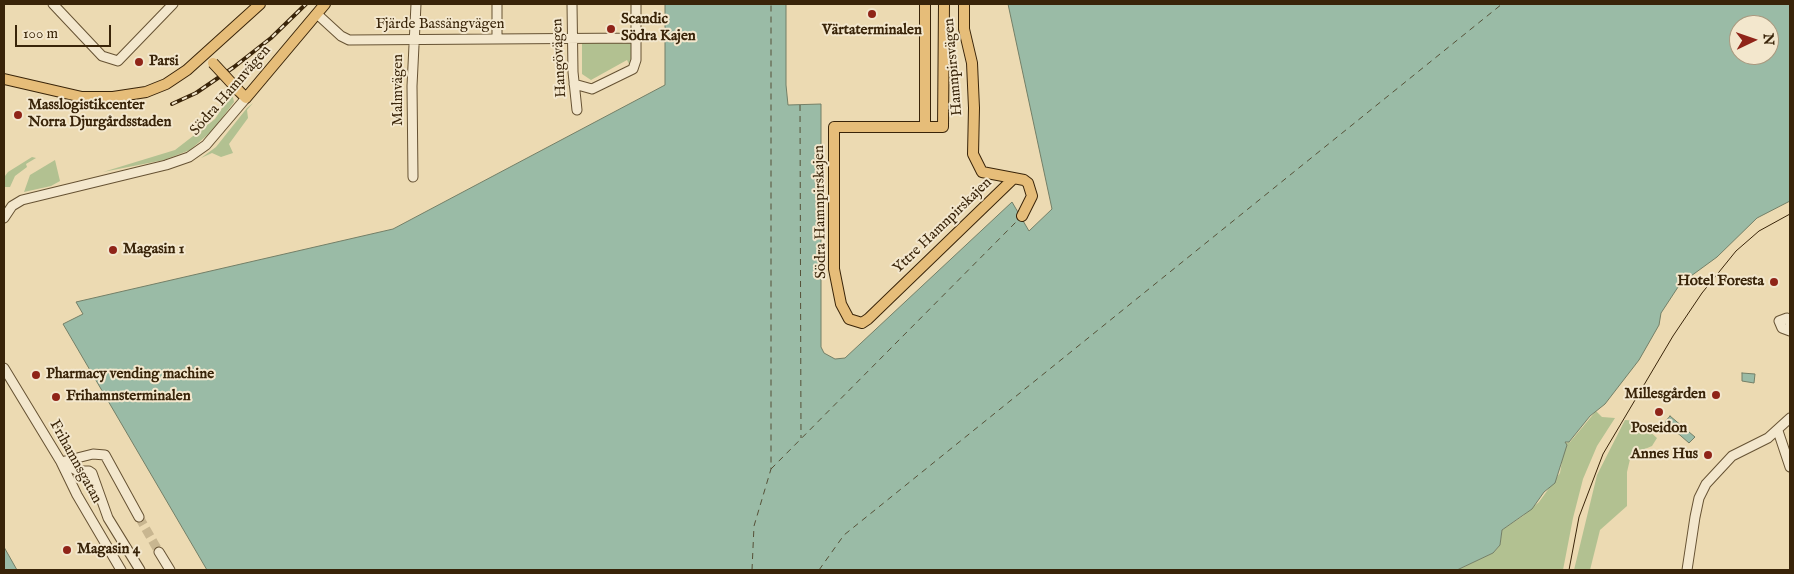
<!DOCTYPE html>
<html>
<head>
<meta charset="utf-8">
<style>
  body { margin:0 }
  #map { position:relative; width:1794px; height:574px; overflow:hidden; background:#ecdab2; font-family:"IM FELL English",serif }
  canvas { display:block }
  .frame { position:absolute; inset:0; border:5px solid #392409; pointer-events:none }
  .north { position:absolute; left:1729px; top:15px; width:50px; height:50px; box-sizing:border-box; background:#f3e7cd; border:1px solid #a9997f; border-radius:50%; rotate:87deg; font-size:14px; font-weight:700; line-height:20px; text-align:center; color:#392409 }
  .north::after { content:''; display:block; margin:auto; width:18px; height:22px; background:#8f2418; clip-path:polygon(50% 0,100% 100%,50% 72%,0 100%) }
  .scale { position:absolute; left:15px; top:25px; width:96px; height:22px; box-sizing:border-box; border:2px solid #392409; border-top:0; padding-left:6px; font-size:15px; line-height:18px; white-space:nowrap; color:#392409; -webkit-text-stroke:4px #f3e7cd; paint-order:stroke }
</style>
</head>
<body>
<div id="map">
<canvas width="1794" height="574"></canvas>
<div class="frame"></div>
<div class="north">N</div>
<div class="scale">100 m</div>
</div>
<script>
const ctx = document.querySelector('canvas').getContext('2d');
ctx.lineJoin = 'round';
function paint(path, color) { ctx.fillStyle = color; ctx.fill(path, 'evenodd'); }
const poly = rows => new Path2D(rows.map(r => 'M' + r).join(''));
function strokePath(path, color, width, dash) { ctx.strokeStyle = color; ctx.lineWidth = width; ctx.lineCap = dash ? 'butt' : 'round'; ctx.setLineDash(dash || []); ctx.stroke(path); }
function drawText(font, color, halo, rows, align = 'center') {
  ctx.font = font + ' "IM FELL English",serif'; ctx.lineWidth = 4; ctx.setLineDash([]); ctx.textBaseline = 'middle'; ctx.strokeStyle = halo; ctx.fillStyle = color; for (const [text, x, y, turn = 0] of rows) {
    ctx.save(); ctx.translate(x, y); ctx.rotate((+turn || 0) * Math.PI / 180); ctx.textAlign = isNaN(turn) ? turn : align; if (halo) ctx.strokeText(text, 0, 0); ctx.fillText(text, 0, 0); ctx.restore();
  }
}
paint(poly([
  [631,40,634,51,629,64,627,60,591,80,582,74,582,41],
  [232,93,234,102,213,130,190,150,164,160,103,172,175,150,215,119],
  [253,103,247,110,248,118,229,144,233,153,221,157,212,153,201,158,216,147,247,108],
  [32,157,36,158,26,164,27,167,15,176,10,187,5,187,5,176,8,172],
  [55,160,60,181,51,186,24,192,30,175],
  [1596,411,1602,417,1615,418,1597,446,1583,479,1573,518,1563,570,1457,570,1493,553,1500,545,1502,530,1523,516,1539,502,1560,473,1565,443,1570,442],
  [1625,420,1638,421,1657,438,1652,446,1631,455,1627,472,1627,506,1600,530,1590,570,1574,570,1597,475]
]), '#b2c191');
const water = poly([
  [665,4,786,4,786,85,788,105,821,104,821,347,824,353,835,359,845,358,1012,202,1029,231,1052,209,1008,4,1790,4,1790,201,1757,218,1717,257,1680,284,1661,313,1659,325,1639,360,1605,404,1590,416,1569,442,1565,442,1567,445,1555,483,1544,492,1532,509,1502,530,1500,545,1493,553,1457,570,207,570,63,324,83,314,76,302,393,229,665,85,665,4],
  [1739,25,1769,25,1769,55,1739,55,1739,25],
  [1742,373,1755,374,1754,383,1742,381,1742,373],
  [1670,416,1695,437,1689,443,1665,422,1670,416],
  [4,547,17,570,4,570,4,547]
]);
paint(water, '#9abba6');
strokePath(water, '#737f67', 1);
strokePath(poly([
  [800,105,801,438],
  [771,469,1020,218],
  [752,570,754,526,771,469,771,4],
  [819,570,844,535,1502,4]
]), '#565138', 1, [6, 5]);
strokePath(poly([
  [139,517,159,552]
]), '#c8b690', 9, [9, 4.5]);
const minor = poly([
  [53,4,102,56,118,61,173,4],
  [572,4,573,72,577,110],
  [317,14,341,36,349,40,636,38],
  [497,39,497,4],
  [574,84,592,89,633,69,636,60,636,4],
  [413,177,412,86,416,4],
  [4,218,12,206,22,200,166,165,189,157,206,145,246,98],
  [1790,323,1787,318,1779,321,1782,328,1790,331],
  [4,368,61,462,77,495,121,570],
  [1778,431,1790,467],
  [61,462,78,471,89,471,92,473,108,518,140,570],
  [61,462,93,454,105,455,139,517],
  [159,552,170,570],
  [1687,570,1695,517,1699,498,1706,484,1732,456,1768,438,1790,418]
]);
const major = poly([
  [925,4,925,127],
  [944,4,943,127,834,127,834,269,841,304,849,319,862,323,868,319,1014,178],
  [964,4,964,29,972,63,974,108,973,154,982,172,1024,180,1028,183,1032,196,1022,216],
  [4,79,82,97,113,97,146,92,166,84,187,70,260,4],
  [238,90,246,98,325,4]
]);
strokePath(minor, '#665233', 11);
strokePath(major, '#392409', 12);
strokePath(minor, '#f3e7cd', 9);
strokePath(major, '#e6bd79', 10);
strokePath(poly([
  [1569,570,1579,517,1603,454,1673,336,1702,293,1736,251,1759,231,1790,214]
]), '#392409', 1);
const rail = poly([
  [172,104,196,93,234,67,271,38,306,4]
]);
strokePath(rail, '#392409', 4);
strokePath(rail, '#f3e7cd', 2, [5.5]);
const majorBridge = poly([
  [213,63,238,90]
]);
strokePath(majorBridge, '#392409', 12, []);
strokePath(majorBridge, '#e6bd79', 10);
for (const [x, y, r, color] of [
  [872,14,5,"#8f2418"],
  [611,29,5,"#8f2418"],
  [139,62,5,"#8f2418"],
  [18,115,5,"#8f2418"],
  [113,250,5,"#8f2418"],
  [1774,282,5,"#8f2418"],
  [36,375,5,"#8f2418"],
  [1716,395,5,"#8f2418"],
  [56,397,5,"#8f2418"],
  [1659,412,5,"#8f2418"],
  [1708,455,5,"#8f2418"],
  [67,550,5,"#8f2418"]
]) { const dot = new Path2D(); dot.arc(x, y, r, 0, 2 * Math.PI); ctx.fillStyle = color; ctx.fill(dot); strokePath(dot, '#f3e7cd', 2); }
drawText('bold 15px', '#392409', '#f3e7cd', [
  ["Scandic",621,20],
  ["Södra Kajen",621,37],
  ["Värtaterminalen",872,31,"center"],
  ["Parsi",149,62],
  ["Masslogistikcenter",28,106],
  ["Norra Djurgårdsstaden",28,123],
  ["Magasin 1",123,250],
  ["Hotel Foresta",1764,282,"right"],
  ["Pharmacy vending machine",46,375],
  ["Millesgården",1706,395,"right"],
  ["Frihamnsterminalen",66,397],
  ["Poseidon",1659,429,"center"],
  ["Annes Hus",1698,455,"right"],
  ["Magasin 4",77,550]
], 'left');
drawText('15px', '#392409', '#f3e7cd', [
  ["Fjärde Bassängvägen",440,25],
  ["Hangövägen",560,58,-93],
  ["Hamnpirsvägen",954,67,-95],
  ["Malmvägen",399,90,-90],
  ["Södra Hamnvägen",231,91,-49],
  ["Södra Hamnpirskajen",821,212,-91],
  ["Yttre Hamnpirskajen",943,226,-44],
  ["Frihamnsgatan",75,462,61]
]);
</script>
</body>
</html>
